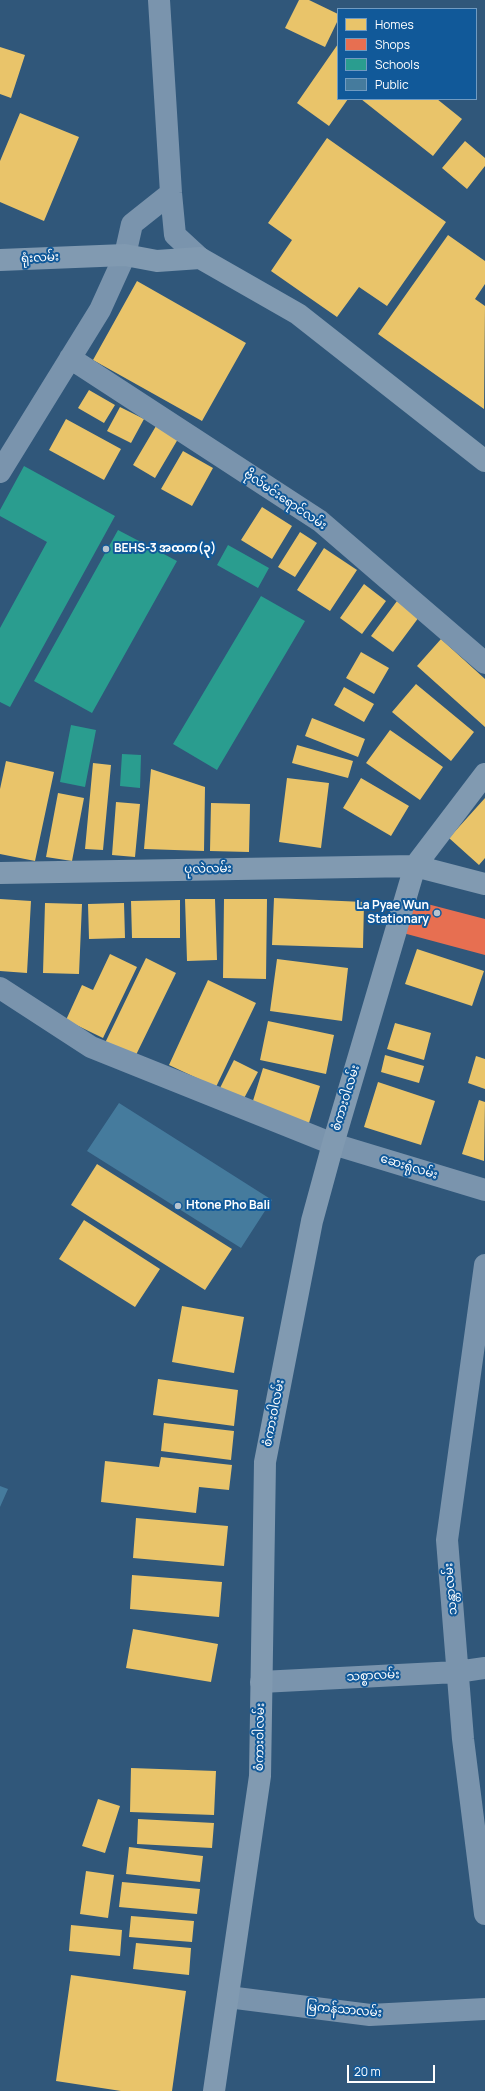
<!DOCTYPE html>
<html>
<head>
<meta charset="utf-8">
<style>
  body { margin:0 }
  #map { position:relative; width:485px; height:2091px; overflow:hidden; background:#30577a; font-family:Manrope,sans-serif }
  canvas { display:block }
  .legend { position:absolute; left:337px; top:8px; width:140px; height:92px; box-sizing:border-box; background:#115999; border:1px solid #709bc2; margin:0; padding:5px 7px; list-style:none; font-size:12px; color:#fff }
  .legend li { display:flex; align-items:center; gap:8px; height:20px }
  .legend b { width:20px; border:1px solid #709bc2 }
  .scale { position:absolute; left:347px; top:2065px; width:88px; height:18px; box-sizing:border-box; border:2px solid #fff; border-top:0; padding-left:5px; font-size:12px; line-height:14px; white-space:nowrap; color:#fff; -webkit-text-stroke:3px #115999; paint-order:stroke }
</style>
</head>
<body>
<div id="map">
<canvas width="485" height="2091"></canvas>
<ul class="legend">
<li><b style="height:11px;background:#e9c46a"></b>Homes</li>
<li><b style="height:11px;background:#e76f51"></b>Shops</li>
<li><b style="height:11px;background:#2a9d8f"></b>Schools</li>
<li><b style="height:11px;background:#457b9d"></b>Public</li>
</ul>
<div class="scale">20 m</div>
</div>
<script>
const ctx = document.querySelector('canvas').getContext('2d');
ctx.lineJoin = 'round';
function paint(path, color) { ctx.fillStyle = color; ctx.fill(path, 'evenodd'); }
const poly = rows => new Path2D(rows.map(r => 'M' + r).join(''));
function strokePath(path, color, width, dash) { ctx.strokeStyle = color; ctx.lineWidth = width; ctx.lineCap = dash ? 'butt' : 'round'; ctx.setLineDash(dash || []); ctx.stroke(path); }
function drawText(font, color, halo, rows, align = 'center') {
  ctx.font = font + ' Manrope,"Noto Sans Myanmar",sans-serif'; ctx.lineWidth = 4; ctx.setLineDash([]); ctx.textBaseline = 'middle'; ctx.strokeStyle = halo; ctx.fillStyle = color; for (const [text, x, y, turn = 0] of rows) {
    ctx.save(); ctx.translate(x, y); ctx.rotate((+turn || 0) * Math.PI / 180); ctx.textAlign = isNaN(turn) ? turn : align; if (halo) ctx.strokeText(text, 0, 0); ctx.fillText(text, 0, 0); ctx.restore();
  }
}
paint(poly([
  [299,0,309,0,338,14,338,20,325,47,285,28],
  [338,44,338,99,348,99,329,126,297,103],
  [0,47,25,55,11,98,0,94],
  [361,99,437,99,462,119,433,156],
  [20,113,79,137,44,221,0,202,0,161],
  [327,138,446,222,387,306,359,287,337,317,271,271,292,240,268,223],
  [465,141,485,158,485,166,467,189,442,168],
  [448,235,485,261,485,284,475,299,485,306,484,409,378,334],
  [137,281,246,343,202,421,93,360],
  [89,390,115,405,104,423,78,408],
  [120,407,144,419,131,443,107,431],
  [66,419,121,449,104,480,49,450],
  [156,426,178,439,155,478,133,465],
  [183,451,213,468,192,506,161,489],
  [262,507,292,526,272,559,241,540],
  [300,532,317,543,295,577,278,567],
  [324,548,357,570,330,611,297,590],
  [364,584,386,601,362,634,340,618],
  [397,601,419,617,393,652,371,636],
  [441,639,485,679,485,727,417,666],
  [361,652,389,668,374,694,346,678],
  [416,684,474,732,451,761,392,712],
  [344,687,374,704,364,722,334,705],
  [312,718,365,739,358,757,305,736],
  [390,730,443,767,420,800,366,763],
  [297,745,353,761,348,778,292,763],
  [6,761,54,772,35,861,0,854,0,789],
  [93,763,111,765,103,850,85,849],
  [151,769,205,787,204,851,144,849],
  [287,778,329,783,321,848,279,842],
  [361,778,409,806,391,836,343,808],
  [58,793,84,798,72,861,46,857],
  [485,798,485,858,479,865,449,838],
  [116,802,140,804,135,857,112,855],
  [211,803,250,804,249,852,210,851],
  [274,898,364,902,363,948,272,945],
  [0,899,31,901,27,973,0,971],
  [185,899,215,899,217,960,187,961],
  [224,899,267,899,266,979,223,978],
  [180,900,180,938,132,938,131,901],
  [45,903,82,904,79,974,43,973],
  [124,903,125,938,89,939,88,904],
  [417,949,484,971,472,1006,405,984],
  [110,954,137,967,103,1038,66,1020,82,985,93,990],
  [146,958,176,973,135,1057,105,1043],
  [277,959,348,968,342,1021,270,1011],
  [208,980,256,1003,216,1087,169,1065],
  [268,1021,334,1035,326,1074,260,1060],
  [395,1023,431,1033,424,1060,387,1049],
  [385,1055,424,1066,419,1083,381,1072],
  [476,1056,485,1059,485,1089,468,1083],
  [234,1060,258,1072,241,1104,218,1092],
  [263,1068,320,1086,309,1123,252,1104],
  [378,1082,435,1101,421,1145,364,1127],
  [479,1100,485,1102,484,1161,462,1154],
  [97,1164,232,1249,205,1290,71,1205],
  [84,1220,160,1269,135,1307,59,1259],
  [182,1306,244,1317,234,1373,172,1362],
  [158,1379,238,1390,234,1426,153,1415],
  [164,1423,234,1431,231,1460,161,1451],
  [161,1457,232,1465,229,1490,199,1487,196,1513,101,1502,105,1461,159,1467],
  [136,1518,228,1526,224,1566,133,1558],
  [132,1575,222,1582,219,1617,130,1609],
  [133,1629,218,1644,211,1682,126,1668],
  [131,1768,216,1771,214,1815,130,1812],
  [98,1799,120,1806,105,1853,82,1846],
  [138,1819,214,1823,212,1848,137,1844],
  [129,1847,203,1856,200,1882,126,1874],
  [86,1871,114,1875,108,1918,80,1914],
  [122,1882,200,1889,197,1914,119,1907],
  [131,1916,194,1921,192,1942,129,1937],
  [71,1925,122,1930,120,1956,69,1951],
  [136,1943,191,1948,189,1975,133,1969],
  [71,1975,186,1991,172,2091,121,2091,56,2081]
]), '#e9c46a');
paint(poly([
  [412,900,485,919,485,955,403,933]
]), '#e76f51');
paint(poly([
  [24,466,115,516,10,707,0,702,0,628,47,542,0,516,0,510],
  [118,530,177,561,92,713,34,681],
  [228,545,269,568,258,588,217,565],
  [261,596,305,621,217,770,173,744],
  [71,725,96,730,85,787,60,782],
  [122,754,141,755,140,788,120,786]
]), '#2a9d8f');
paint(poly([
  [119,1103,272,1200,241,1248,87,1151],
  [0,1486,8,1489,0,1507]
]), '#457b9d');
strokePath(poly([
  [159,0,171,193,175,235,200,258],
  [70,358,320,521,485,663],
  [0,472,100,310,125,255,132,224,171,193],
  [0,988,91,1047,333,1144,485,1190],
  [485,1265,447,1540,463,1739,485,1914],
  [261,1682,457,1672,485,1668],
  [228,1997,370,2015,485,2009]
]), '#7a94ad', 22);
strokePath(poly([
  [0,260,125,255,157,261,200,258,298,314,485,461],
  [0,873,415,866,485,884],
  [214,2091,260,1776,265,1462,312,1221,333,1144,415,866,485,774]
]), '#819ab1', 22);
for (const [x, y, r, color] of [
  [106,549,4,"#b7c4d0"],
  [437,913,4,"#b7c4d0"],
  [178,1206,4,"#b7c4d0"]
]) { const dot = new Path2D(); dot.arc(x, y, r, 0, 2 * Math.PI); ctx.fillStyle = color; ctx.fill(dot); strokePath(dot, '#115999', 1.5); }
drawText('12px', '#fff', '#115999', [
  ["ရုံးလမ်း",40,258,-3],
  ["ဗိုလ်မင်းရောင်လမ်း",285,500,34],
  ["ပုလဲလမ်း",208,869,-1],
  ["စံကားဝါလမ်း",346,1098,-73],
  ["ဆေးရုံလမ်း",409,1167,17],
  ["စံကားဝါလမ်း",274,1413,-79],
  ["သန္တာလမ်း",451,1589,-95],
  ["သစ္စာလမ်း",373,1676,-3],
  ["စံကားဝါလမ်း",260,1737,-89],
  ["မြကန်သာလမ်း",344,2010,5]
]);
drawText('bold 12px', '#fff', '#115999', [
  ["BEHS-3 အထက(၃)",114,549],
  ["La Pyae Wun",429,906,"right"],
  ["Stationary",429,920,"right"],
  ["Htone Pho Bali",186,1206]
], 'left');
</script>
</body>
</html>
